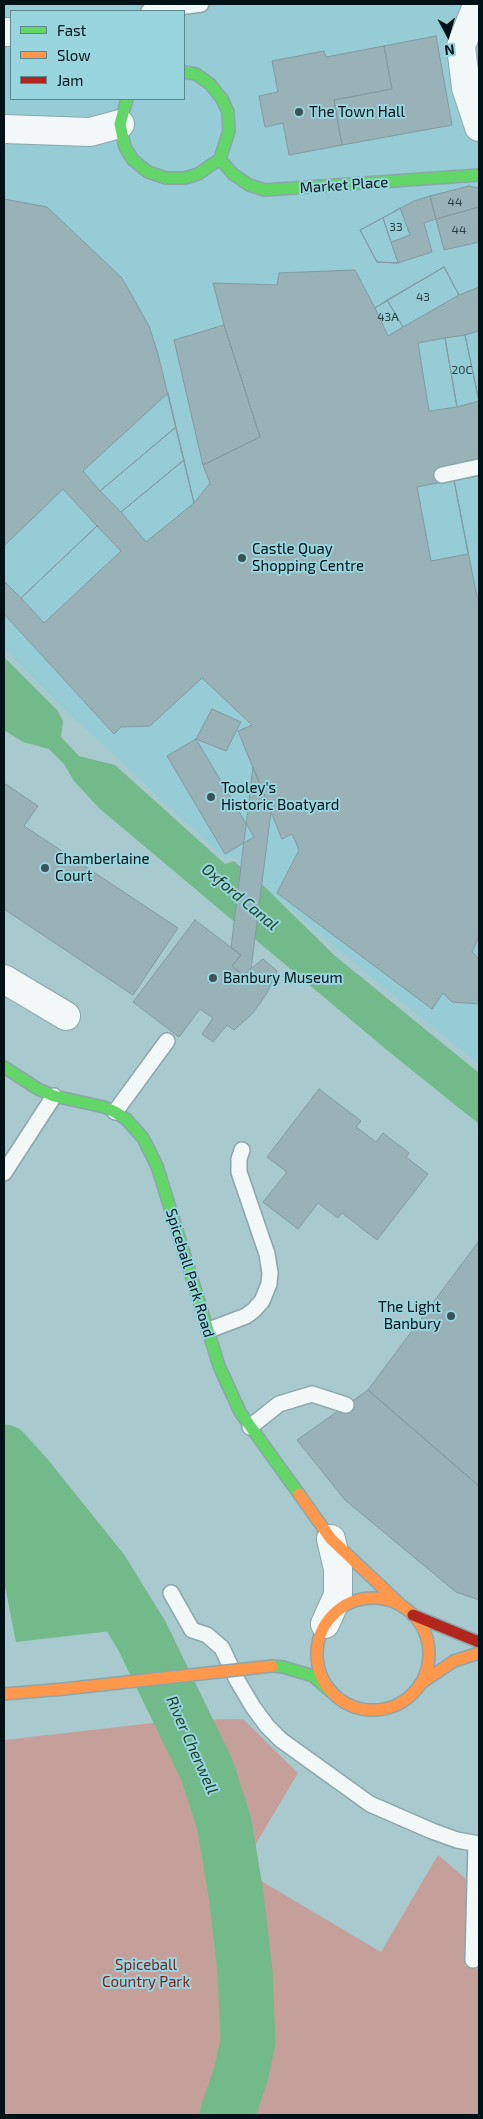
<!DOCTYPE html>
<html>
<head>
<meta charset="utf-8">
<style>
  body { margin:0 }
  #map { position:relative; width:483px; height:2119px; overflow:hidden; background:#a8c9ce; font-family:"Exo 2",sans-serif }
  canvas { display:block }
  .frame { position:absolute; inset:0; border:5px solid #001215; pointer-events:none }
  .legend { position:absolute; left:10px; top:10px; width:175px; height:90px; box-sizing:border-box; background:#98d5de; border:1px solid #5b878e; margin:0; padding:6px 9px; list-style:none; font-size:15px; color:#001215 }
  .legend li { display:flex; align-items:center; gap:10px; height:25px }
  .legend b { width:25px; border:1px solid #5b878e }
  .north { position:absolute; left:423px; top:10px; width:50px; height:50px; -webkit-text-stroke:4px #98d5de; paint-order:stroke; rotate:174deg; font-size:14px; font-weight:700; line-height:20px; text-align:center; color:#001215 }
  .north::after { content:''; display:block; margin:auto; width:18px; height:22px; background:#001215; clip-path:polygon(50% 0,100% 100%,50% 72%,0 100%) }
</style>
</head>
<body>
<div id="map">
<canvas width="483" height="2119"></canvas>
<div class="frame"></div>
<ul class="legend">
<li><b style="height:6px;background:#63d668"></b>Fast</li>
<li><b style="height:6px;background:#ff974d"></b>Slow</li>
<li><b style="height:6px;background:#b3261e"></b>Jam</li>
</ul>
<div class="north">N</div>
</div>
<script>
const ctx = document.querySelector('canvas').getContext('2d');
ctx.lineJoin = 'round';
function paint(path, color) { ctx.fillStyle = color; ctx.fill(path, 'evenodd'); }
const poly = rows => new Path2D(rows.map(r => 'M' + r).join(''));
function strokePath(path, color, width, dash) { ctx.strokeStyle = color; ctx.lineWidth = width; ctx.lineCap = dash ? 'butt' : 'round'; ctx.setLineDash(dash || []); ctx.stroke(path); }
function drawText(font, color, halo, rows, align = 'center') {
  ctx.font = font + ' "Exo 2",sans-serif'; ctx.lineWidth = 4; ctx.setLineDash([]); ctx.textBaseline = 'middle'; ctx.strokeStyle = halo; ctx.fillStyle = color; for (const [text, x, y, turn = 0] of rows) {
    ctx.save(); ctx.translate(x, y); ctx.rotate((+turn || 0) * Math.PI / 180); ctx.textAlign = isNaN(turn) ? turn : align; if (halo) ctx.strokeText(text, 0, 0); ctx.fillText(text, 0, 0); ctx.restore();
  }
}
paint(poly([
  [4,4,479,4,479,1064,387,990,275,896,235,857,225,859,61,706,4,648],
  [11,11,184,11,184,99,11,99]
]), '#96ccd5');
paint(poly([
  [243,1719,298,1773,241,1869,381,1952,438,1855,465,1878,471,1895,465,1966,479,1969,479,2115,4,2115,4,1740,179,1720]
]), '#c5a09b');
paint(poly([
  [4,657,57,710,63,721,61,737,79,756,115,765,225,864,234,861,267,889,334,955,479,1073,479,1124,388,1051,99,808,74,781,64,764,49,749,23,742,4,730],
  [4,1465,33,1495,97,1576,120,1630,16,1642,4,1581]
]), '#72ba89');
strokePath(poly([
  [4,1452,25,1475,102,1571,142,1636,207,1770,224,1823,236,1894,245,1971,248,2041,241,2074,227,2115]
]), '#72ba89', 55);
const building = poly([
  [436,36,452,125,342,145,334,100,392,89,384,46,436,36],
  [384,46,392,89,334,100,342,145,289,155,283,123,265,127,259,96,278,92,272,61,324,51,326,57,384,46],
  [469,186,479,188,479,207,436,219,430,196,469,186],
  [430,196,436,219,424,223,432,252,398,263,377,262,360,230,414,201,430,196],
  [4,199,47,207,122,278,149,326,158,354,194,503,210,483,203,465,260,437,224,325,213,283,277,285,279,273,355,270,375,308,444,267,459,295,479,287,479,1004,452,1002,443,993,432,1009,277,893,299,850,292,834,282,839,238,731,252,725,202,678,150,726,121,727,114,734,4,614,4,199],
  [479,207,479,242,444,250,436,219,479,207],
  [400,208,410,235,391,242,383,218,400,208],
  [383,218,398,263,377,262,360,230,383,218],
  [444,267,459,295,403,327,387,300,444,267],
  [387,300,403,327,388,336,375,308,387,300],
  [224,325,260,437,203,465,174,340,224,325],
  [479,331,479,401,465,335,479,331],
  [465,335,479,401,457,407,445,338,465,335],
  [445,338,457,407,429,411,418,343,445,338],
  [168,393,176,427,100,491,83,471,168,393],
  [176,427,184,460,121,512,100,491,176,427],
  [184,460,194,503,146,542,121,512,184,460],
  [479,476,479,597,477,597,454,480,479,476],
  [454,480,468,554,431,561,417,487,454,480],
  [63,489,97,526,21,598,4,581,4,546,63,489],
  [97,526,121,551,44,623,21,598,97,526],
  [212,709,241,722,226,751,196,739,212,709],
  [196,739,254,837,225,854,167,756,196,739],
  [253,767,271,811,251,969,243,975,232,966,241,955,231,948,253,767],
  [4,783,38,806,24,826,178,928,133,995,4,909,4,783],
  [195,920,241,955,232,966,243,975,263,959,277,971,267,993,253,1013,234,1030,227,1025,213,1042,202,1034,213,1018,200,1009,179,1037,133,1002,195,920],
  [479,936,479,959,472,952,479,936],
  [319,1089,361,1121,356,1127,376,1142,383,1133,409,1153,406,1157,428,1174,377,1240,342,1213,338,1218,318,1203,298,1229,263,1202,287,1172,267,1157,319,1089],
  [479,1241,479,1486,368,1390,479,1241],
  [368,1390,479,1486,479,1600,456,1592,345,1500,297,1440,368,1390]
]);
paint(building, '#99b2b8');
strokePath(building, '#829aa0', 1);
const lane = poly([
  [149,11,201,4],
  [442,475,479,467],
  [115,1112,167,1041],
  [4,1173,54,1096],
  [209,1330,246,1316,254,1310,262,1301,269,1284,270,1273,267,1254,239,1172,239,1159,242,1150],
  [250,1427,279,1404,312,1394,346,1405],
  [171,1593,192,1630,207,1635,222,1648,237,1680,253,1707,267,1726,281,1740,370,1804,432,1831,457,1840,479,1844],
  [473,1960,476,1844]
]);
const street = poly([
  [479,9,474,13,461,46,466,88,479,127],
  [4,32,11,32],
  [4,129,90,132,120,124],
  [4,979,66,1016],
  [325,1624,338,1595,338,1569,331,1539]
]);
const fast = poly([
  [127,99,120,124,125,147,133,160,148,172,166,178,185,178,198,174,220,159,229,131,228,112,222,99,210,84,196,74,184,72],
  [220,159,233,174,249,185,265,190,479,175],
  [4,1067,38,1089,54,1096,104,1107,115,1112,126,1119,143,1138,157,1166,219,1366,240,1412,299,1494],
  [272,1666,283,1667,313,1676,330,1691]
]);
const slow = poly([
  [299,1494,331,1539,402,1606],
  '317 1654a56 56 0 1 1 112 0a56 56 0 1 1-112 0Z',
  [420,1684,454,1661,479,1653],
  [4,1694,64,1689]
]);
const jam = poly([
  [413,1615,479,1642]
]);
strokePath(lane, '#8ba6aa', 18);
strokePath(street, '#8ba6aa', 30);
strokePath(fast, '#8ba6aa', 14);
strokePath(slow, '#8ba6aa', 14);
strokePath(jam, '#8ba6aa', 14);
strokePath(lane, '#f2f7f8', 15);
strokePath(street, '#f2f7f8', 28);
strokePath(fast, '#63d668', 11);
strokePath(slow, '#ff974d', 11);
strokePath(jam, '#b3261e', 11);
const slowBridge = poly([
  [64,1689,272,1666]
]);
strokePath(slowBridge, '#8ba6aa', 14, []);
strokePath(slowBridge, '#ff974d', 11);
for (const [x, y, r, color] of [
  [299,112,5,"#3b5256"],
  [242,558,5,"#3b5256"],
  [211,797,5,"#3b5256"],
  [45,868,5,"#3b5256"],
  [213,978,5,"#3b5256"],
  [451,1316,5,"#3b5256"]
]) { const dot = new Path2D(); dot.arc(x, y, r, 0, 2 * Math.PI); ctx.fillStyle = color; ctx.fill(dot); strokePath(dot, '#98d5de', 2); }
drawText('12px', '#293c40', null, [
  ["44",455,202],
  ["33",396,227],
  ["44",459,230],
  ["43",423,297],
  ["43A",388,317],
  ["20C",462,370]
]);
drawText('15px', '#001215', '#98d5de', [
  ["The Town Hall",309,112],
  ["Castle Quay",252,549],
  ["Shopping Centre",252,566],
  ["Tooley's",221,788],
  ["Historic Boatyard",221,805],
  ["Chamberlaine",55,859],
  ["Court",55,876],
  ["Banbury Museum",223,978],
  ["The Light",441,1307,"right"],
  ["Banbury",441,1324,"right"]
], 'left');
drawText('15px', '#001215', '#98d5de', [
  ["Market Place",344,185,-4],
  ["Spiceball Park Road",190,1273,73]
]);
drawText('15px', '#7f1f19', '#98d5de', [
  ["Spiceball",146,1965],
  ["Country Park",146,1982]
]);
drawText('italic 16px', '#193d20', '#98d5de', [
  ["Oxford Canal",240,897,40],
  ["River Cherwell",192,1745,66]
]);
</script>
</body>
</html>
